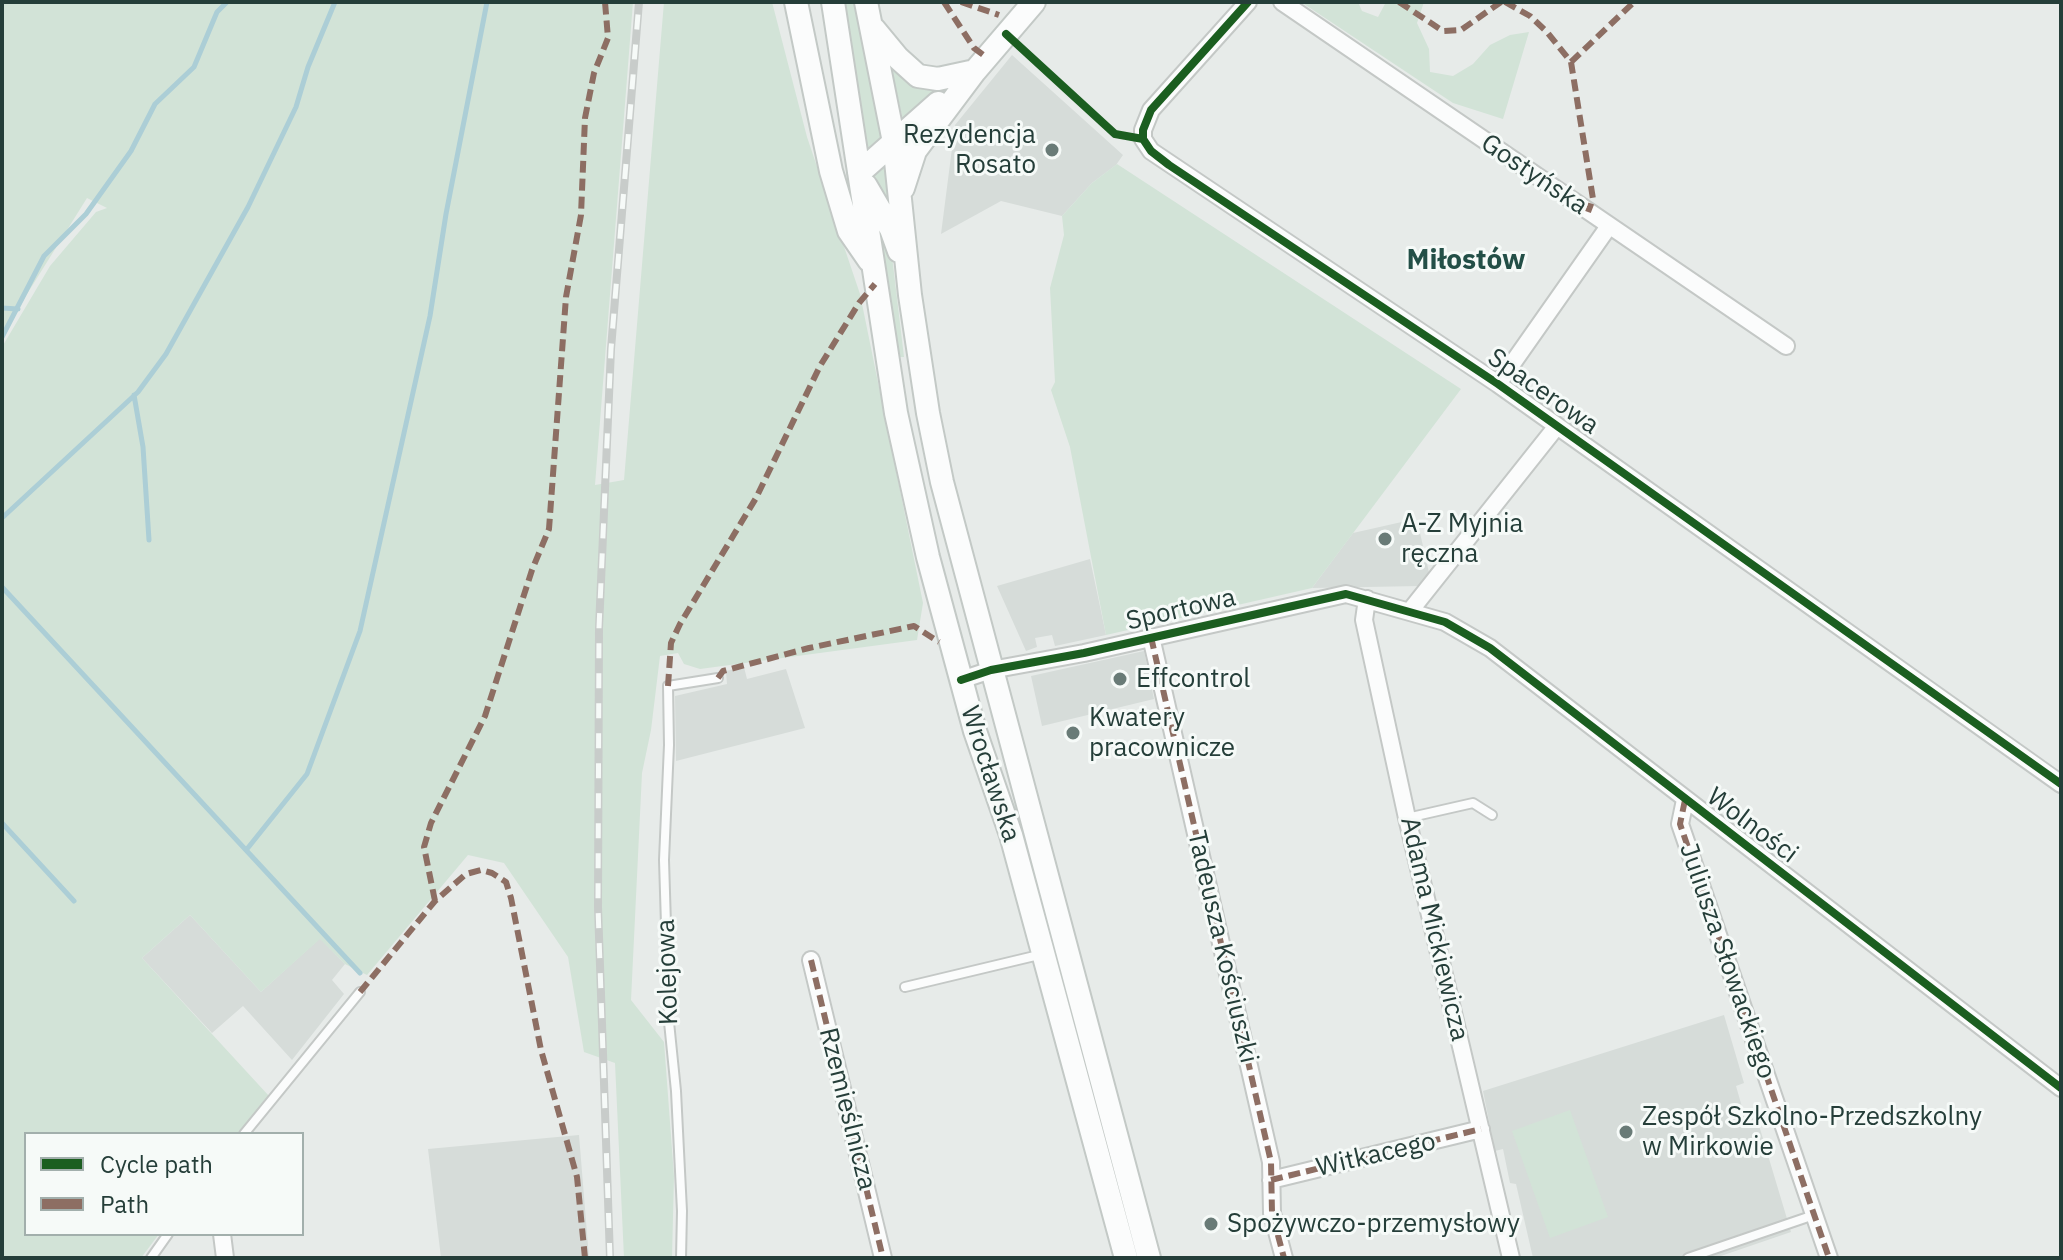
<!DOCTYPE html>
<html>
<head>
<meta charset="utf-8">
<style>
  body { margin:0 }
  #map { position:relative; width:2063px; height:1260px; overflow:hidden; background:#e7ebe9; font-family:"IBM Plex Sans",sans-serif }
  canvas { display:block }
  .frame { position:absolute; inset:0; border:4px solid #253e39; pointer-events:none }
  .legend { position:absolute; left:24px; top:1132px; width:280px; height:104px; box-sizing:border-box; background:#f6faf8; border:2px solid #a2afac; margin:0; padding:10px 14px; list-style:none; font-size:24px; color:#253e39 }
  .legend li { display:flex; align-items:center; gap:16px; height:40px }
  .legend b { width:40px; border:2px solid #a2afac }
</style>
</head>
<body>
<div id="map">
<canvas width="2063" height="1260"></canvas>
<div class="frame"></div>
<ul class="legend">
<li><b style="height:10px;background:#1b5e20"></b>Cycle path</li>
<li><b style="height:10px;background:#8d6e63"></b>Path</li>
</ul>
</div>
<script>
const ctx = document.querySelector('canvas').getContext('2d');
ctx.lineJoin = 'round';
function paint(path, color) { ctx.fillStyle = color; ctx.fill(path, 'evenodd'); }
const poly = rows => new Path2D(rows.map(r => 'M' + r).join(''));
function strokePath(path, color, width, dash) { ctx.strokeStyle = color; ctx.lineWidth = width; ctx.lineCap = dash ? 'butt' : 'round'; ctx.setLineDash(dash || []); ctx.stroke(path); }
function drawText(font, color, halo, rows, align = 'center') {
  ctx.font = font + ' "IBM Plex Sans",sans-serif'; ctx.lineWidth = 6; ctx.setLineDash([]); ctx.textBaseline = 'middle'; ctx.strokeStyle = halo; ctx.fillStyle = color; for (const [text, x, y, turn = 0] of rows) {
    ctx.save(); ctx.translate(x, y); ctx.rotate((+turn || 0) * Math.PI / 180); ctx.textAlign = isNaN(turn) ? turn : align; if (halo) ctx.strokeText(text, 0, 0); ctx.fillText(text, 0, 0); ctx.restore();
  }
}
paint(poly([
  [1012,55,1123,155,1116,165,1092,183,1062,216,1001,201,941,234,955,125],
  [1415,519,1418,524,1430,577,1420,586,1312,588,1353,533],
  [1090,559,1106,635,1055,646,1052,635,1035,638,1037,647,1026,651,997,586],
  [1144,651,1154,699,1042,726,1031,676],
  [744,667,747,679,786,669,805,728,676,761,675,696,727,684,726,671],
  [190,915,261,992,320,938,345,964,332,980,344,994,292,1060,243,1006,212,1033,142,958],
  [1724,1015,1744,1083,1736,1086,1744,1114,1755,1112,1791,1232,1715,1258,1533,1258,1516,1184,1510,1183,1503,1149,1495,1151,1483,1091],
  [579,1135,589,1258,441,1258,428,1149]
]), '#d6dcd9');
paint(poly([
  [2,2,633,2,595,485,624,480,664,2,772,2,807,137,860,294,923,603,917,640,700,669,684,664,678,653,660,656,651,730,642,773,631,1000,664,1042,674,1176,672,1258,624,1258,615,1063,584,1052,568,957,504,863,468,855,367,975,345,964,320,939,261,992,190,915,142,958,269,1096,238,1134,26,1134,26,1234,159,1234,141,1258,2,1258,2,347,50,266,96,212,107,208,87,198,2,334],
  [843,2,855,2,877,103,883,140,868,152],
  [1301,2,1358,2,1362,11,1378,17,1386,2,1424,2,1417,23,1429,49,1430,72,1453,76,1473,64,1490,45,1510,35,1529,32,1503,119,1453,103],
  [891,66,894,67,943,86,915,114,903,121],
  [886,161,895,219,871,182,874,172],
  [1117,164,1461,389,1312,588,1106,635,1070,447,1051,390,1055,382,1050,288,1064,235,1062,216,1092,183],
  [878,218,892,256,904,357,897,357,877,225],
  [1570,1110,1608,1217,1550,1238,1512,1131]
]), '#d2e3d7');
strokePath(poly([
  [2,308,18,309],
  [2,337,44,256,86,214,131,151,155,104,194,67,217,12,227,2],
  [134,395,143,447,149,540],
  [2,518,138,392,166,354,248,207,296,107,308,67,335,2],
  [2,587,360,973],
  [2,823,74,901],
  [247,849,307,774,360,631,430,316,446,214,487,2]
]), '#acced6', 5);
const lane = poly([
  [1407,818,1473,803,1492,815],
  [905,987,1043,954],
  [244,1134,360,992],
  [151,1258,168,1234],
  [681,1258,682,1211,676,1091,669,1022,664,860,669,745,668,686,718,678],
  [1688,1258,1814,1215]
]);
const street = poly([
  [1248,2,1151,110,1143,130,1143,139,1151,151,1498,384,2061,784],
  [1282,2,1786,346],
  [1498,384,1609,226],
  [1367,599,1364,620,1407,818,1511,1258],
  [1410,611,1557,426],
  [1151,637,1271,1162,1272,1213,1284,1258],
  [961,680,991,670,1084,653,1346,594,1445,622,1490,648,2061,1088],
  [1685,800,1680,824,1829,1258],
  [811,960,883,1258],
  [1271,1180,1481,1129],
  [222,1234,225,1258]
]);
const secondary = poly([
  [796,2,831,171,849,231,869,260],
  [833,2,896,413,928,557,975,731,1011,835,1126,1258],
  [866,2,894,142,910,295,928,413,942,482,1149,1258],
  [874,29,898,58,918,76,938,79,975,71],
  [859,173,938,103],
  [866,186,891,229,899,251],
  [903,188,915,151,975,71,1034,2]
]);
strokePath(lane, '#c4c8c6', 12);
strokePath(street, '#c4c8c6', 20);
strokePath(secondary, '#c3c9c6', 26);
strokePath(lane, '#fbfcfc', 8);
strokePath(street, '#fbfcfc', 16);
strokePath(secondary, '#fbfcfc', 22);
const rail = poly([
  [610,1258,598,907,599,628,611,349,639,2]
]);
strokePath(rail, '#c8ccca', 8);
strokePath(rail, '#f6faf8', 5, [15]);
strokePath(poly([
  [944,2,974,48,986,57],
  [961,2,999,15],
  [1399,2,1443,31,1461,30,1501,2],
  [1505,2,1530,16,1547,32,1571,62,1593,199,1588,212],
  [1571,62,1634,2],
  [1151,637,1271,1162,1272,1213,1284,1258],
  [718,678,723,671,809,648,914,626,939,642],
  [668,686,671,643,680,624,756,498,820,366,859,303,875,284],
  [1685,800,1680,824,1829,1258],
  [435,901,424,847,431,823,485,716,532,570,549,529,566,297,581,215,585,118,594,73,608,38,605,2],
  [811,960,883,1258],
  [360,992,435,901,466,874,481,870,492,873,506,882,511,898,541,1050,577,1177,585,1258],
  [1271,1180,1481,1129]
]), '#8d6e63', 6, [12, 6]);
strokePath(poly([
  [1006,34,1115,134,1143,139],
  [1143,139,1151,151,1169,165,1498,384,2061,784],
  [1143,139,1143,130,1151,110,1248,2],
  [961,680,991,670,1084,653,1346,594,1445,622,1490,648,2061,1088]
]), '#1b5e20', 8);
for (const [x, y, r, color] of [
  [1052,150,8,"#697b77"],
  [1385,539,8,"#697b77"],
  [1120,679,8,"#697b77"],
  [1073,733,8,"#697b77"],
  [1626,1132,8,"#697b77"],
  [1211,1224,8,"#697b77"]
]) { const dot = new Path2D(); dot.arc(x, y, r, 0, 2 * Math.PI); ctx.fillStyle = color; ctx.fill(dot); strokePath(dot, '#f6faf8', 3); }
drawText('26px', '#253e39', '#f6faf8', [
  ["Rezydencja",1036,135,"right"],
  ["Rosato",1036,165,"right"],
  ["A-Z Myjnia",1401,524],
  ["ręczna",1401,554],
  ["Effcontrol",1136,679],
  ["Kwatery",1089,718],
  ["pracownicze",1089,748],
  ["Zespół Szkolno-Przedszkolny",1642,1117],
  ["w Mirkowie",1642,1147],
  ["Spożywczo-przemysłowy",1227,1224]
], 'left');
drawText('26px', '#253e39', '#f6faf8', [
  ["Gostyńska",1534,175,34],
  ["Spacerowa",1543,392,35],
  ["Sportowa",1181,610,-13],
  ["Wrocławska",990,774,72],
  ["Wolności",1752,826,37],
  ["Adama Mickiewicza",1434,929,77],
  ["Tadeusza Kościuszki",1222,947,77],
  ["Juliusza Słowackiego",1727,961,71],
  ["Kolejowa",668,972,-92],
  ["Rzemieślnicza",847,1109,76],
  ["Witkacego",1376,1155,-13]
]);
drawText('bold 28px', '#234f47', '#f6faf8', [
  ["Miłostów",1466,261]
]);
</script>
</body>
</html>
